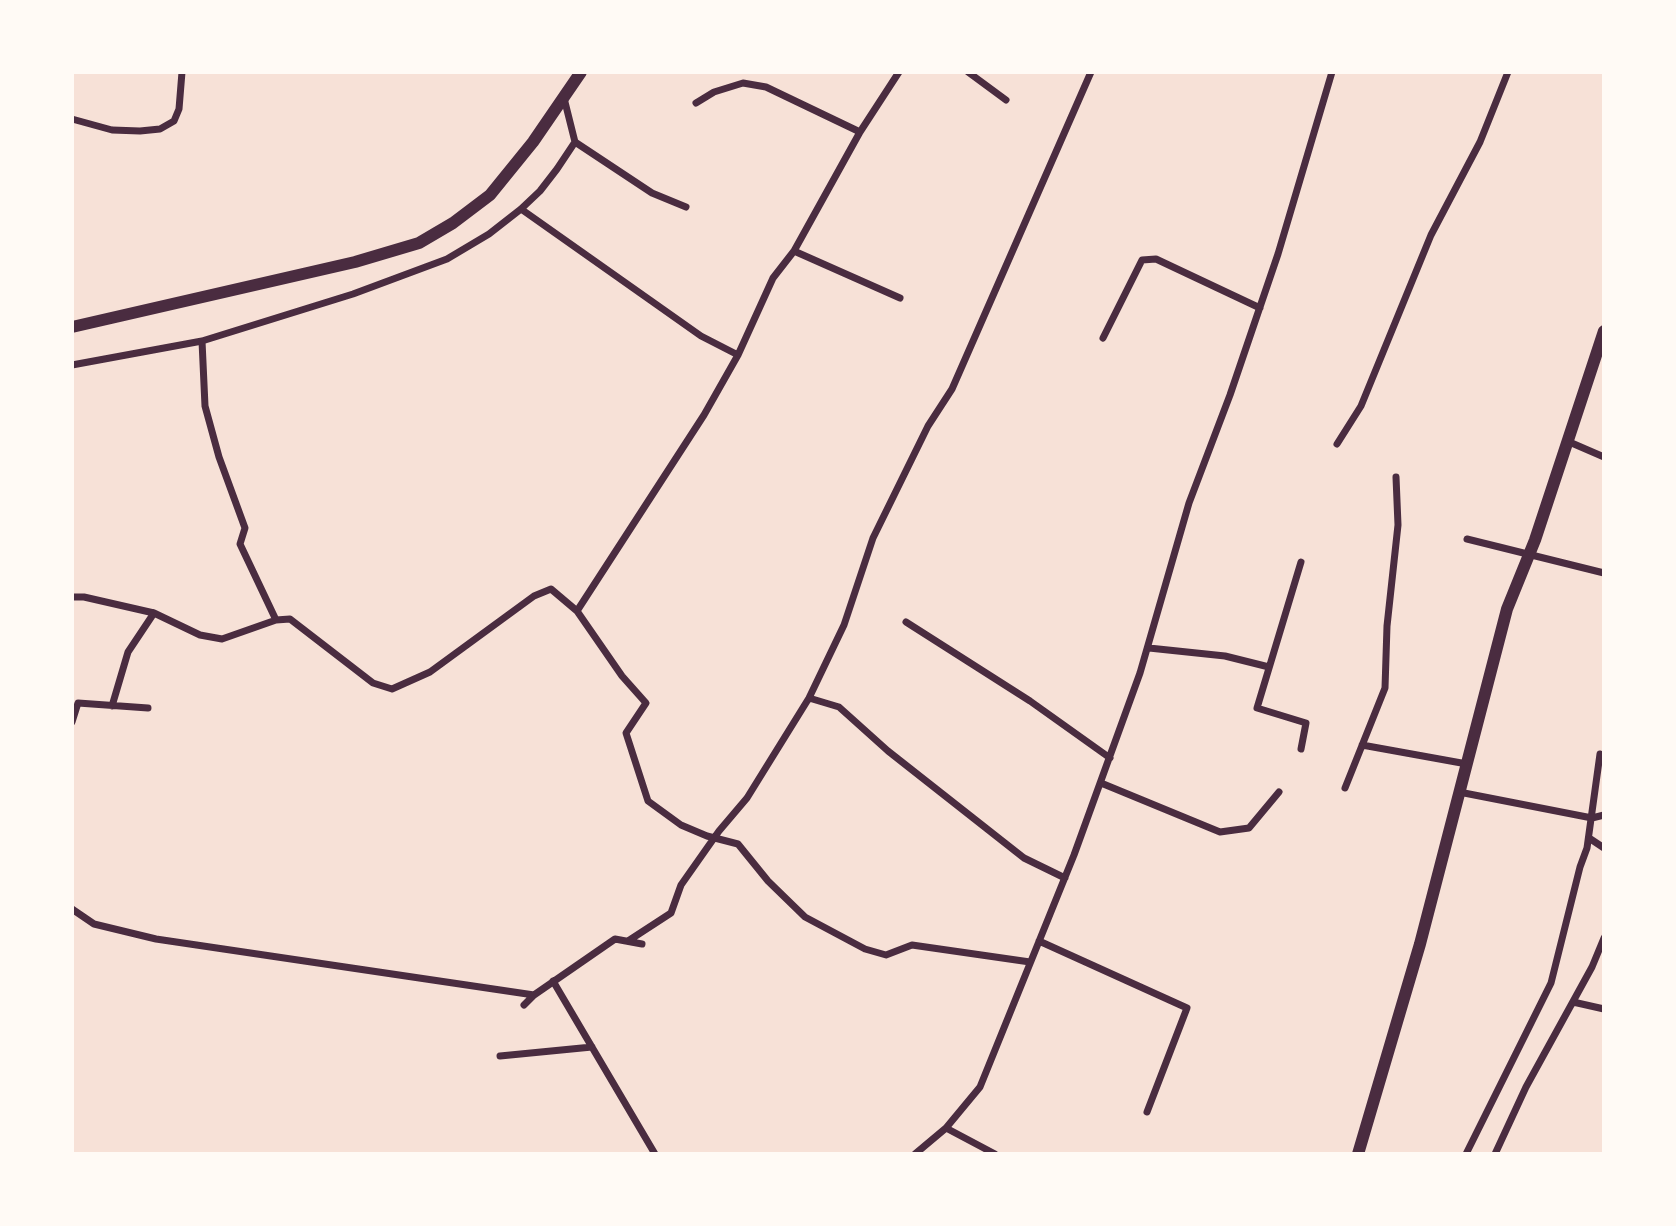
<!DOCTYPE html>
<html>
<head>
<meta charset="utf-8">
<style>
  body { margin:0 }
  #map { position:relative; width:1676px; height:1226px; overflow:hidden; background:#f7e1d7; font-family:"Roboto Condensed",sans-serif }
  canvas { display:block }
  .frame { position:absolute; inset:0; border:74px solid #fffaf5; pointer-events:none }
</style>
</head>
<body>
<div id="map">
<canvas width="1676" height="1226"></canvas>
<div class="frame"></div>
</div>
<script>
const ctx = document.querySelector('canvas').getContext('2d');
ctx.lineJoin = 'round';
const poly = rows => new Path2D(rows.map(r => 'M' + r).join(''));
function strokePath(path, color, width, dash) { ctx.strokeStyle = color; ctx.lineWidth = width; ctx.lineCap = dash ? 'butt' : 'round'; ctx.setLineDash(dash || []); ctx.stroke(path); }
strokePath(poly([
  [899,72,860,132,794,251,773,278,738,355,704,415,577,611,622,676,646,703,626,733,648,801,681,825,707,836,738,844,768,881,805,917,865,949,886,955,912,945,1030,962],
  [968,72,1006,100],
  [696,103,714,92,743,83,766,87,860,132],
  [72,119,112,130,140,131,160,129,174,121,179,109,182,72],
  [575,142,652,193,686,207],
  [521,209,701,336,738,355],
  [794,251,900,298],
  [1103,338,1142,260,1156,259,1260,308],
  [202,341,205,406,219,457,245,528,240,544,276,620],
  [72,365,202,341,353,294,447,259,489,234,521,209,540,191,557,169,575,142,564,98],
  [1567,441,1604,457],
  [1337,444,1361,406,1431,235,1480,142,1508,72],
  [1467,539,1604,573],
  [1301,562,1257,708,1306,723,1301,749],
  [72,597,84,597,154,613,200,635,222,639,276,620,290,619,373,683,392,689,430,672,534,596,551,589,577,611],
  [906,622,1030,701,1110,758],
  [1149,648,1225,656,1269,667],
  [809,698,839,707,888,751,1024,858,1065,878],
  [112,706,128,652,154,613],
  [72,722,78,703,148,708],
  [1362,745,1467,764],
  [1101,783,1220,832,1249,828,1279,792],
  [1345,788,1385,688,1387,626,1398,525,1396,477],
  [1459,792,1592,818,1604,815],
  [1589,838,1604,848],
  [72,909,94,924,156,939,534,995],
  [628,941,671,913,681,885,719,831,747,798,809,698,844,625,873,538,928,426,952,389,1091,72],
  [1039,941,1187,1008,1147,1112],
  [553,981,655,1154],
  [1573,1002,1604,1009],
  [524,1005,534,995,615,939,642,944],
  [500,1056,592,1047],
  [946,1128,995,1154],
  [915,1154,946,1128,980,1087,1074,855,1140,673,1189,503,1230,395,1278,254,1332,72],
  [1466,1154,1551,983,1580,867,1587,848,1600,754],
  [1495,1154,1526,1087,1592,967,1604,938]
]), '#4a2c40', 7);
strokePath(poly([
  [72,327,355,262,419,243,453,223,490,195,533,142,581,72],
  [1358,1154,1420,944,1507,609,1535,540,1604,331]
]), '#4a2c40', 12);
</script>
</body>
</html>
